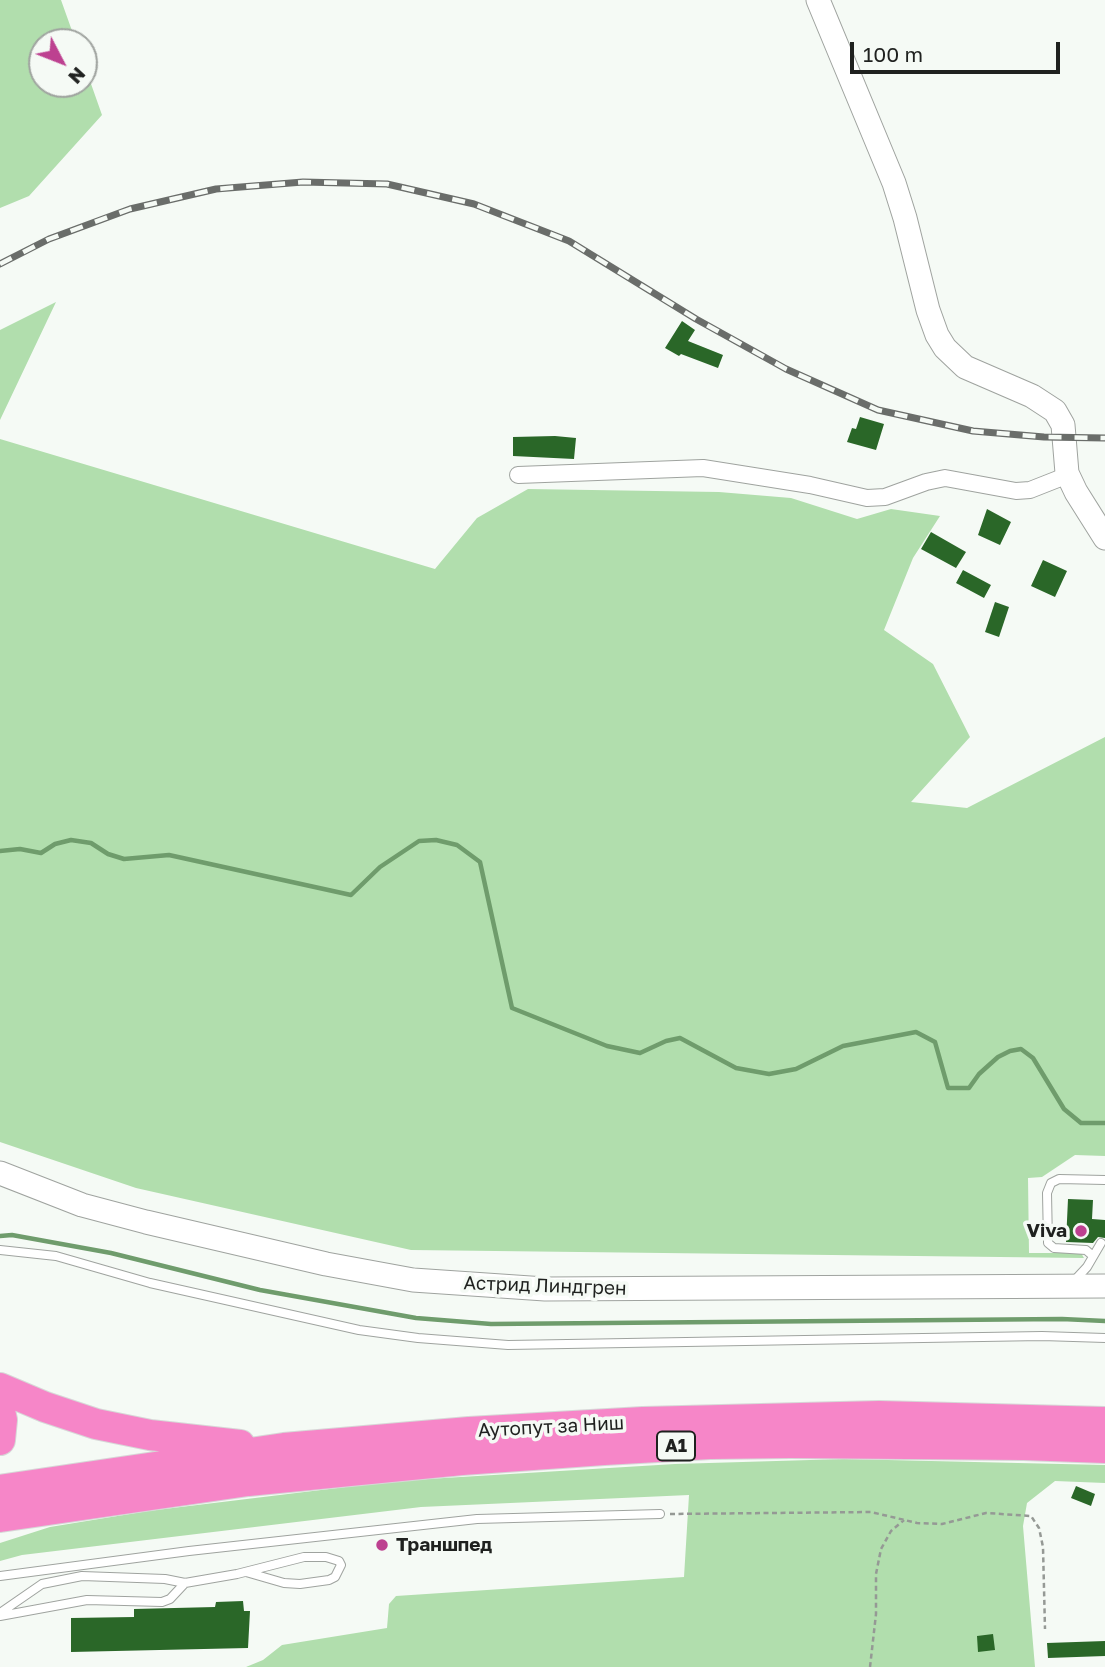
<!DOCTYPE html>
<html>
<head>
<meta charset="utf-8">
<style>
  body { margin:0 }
  #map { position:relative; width:1105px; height:1667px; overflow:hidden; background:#f5faf5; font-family:"Golos Text",sans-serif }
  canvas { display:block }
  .north { position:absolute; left:28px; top:28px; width:70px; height:70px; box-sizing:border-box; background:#f5faf5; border:2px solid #9fa39f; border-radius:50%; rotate:132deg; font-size:19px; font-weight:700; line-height:28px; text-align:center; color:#1f211f }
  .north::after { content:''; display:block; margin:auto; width:24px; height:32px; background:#bd4190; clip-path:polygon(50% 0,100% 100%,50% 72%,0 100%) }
  .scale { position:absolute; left:850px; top:42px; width:210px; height:32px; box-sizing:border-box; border:4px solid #1f211f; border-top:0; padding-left:9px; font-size:21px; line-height:24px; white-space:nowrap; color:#1f211f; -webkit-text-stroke:5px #f5faf5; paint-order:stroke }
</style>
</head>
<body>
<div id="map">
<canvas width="1105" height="1667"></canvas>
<div class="north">N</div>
<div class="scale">100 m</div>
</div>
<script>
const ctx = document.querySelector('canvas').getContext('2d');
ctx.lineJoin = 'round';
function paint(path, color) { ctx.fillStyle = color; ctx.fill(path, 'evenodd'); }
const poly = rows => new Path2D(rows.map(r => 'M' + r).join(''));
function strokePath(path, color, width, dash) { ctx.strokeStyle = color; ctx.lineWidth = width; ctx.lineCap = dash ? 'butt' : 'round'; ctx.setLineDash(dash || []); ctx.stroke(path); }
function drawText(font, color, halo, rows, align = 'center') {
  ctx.font = font + ' "Golos Text",sans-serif'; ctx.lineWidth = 7; ctx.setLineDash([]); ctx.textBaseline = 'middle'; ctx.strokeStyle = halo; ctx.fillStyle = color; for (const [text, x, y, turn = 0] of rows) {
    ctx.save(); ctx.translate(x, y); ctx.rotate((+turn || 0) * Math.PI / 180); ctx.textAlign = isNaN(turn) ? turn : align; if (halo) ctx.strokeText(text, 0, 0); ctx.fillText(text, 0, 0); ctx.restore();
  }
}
paint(poly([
  [0,0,61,0,76,42,42,42,42,84,84,84,84,64,102,115,29,196,0,208],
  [56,302,0,420,0,330],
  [0,439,435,569,477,518,528,489,719,492,791,498,857,519,891,509,940,516,913,558,884,630,933,664,970,737,911,802,967,808,1105,737,1105,1156,1075,1155,1042,1177,1028,1178,1029,1253,1081,1253,1084,1258,411,1250,136,1188,0,1142],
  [844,1459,1105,1465,1105,1483,1055,1481,1027,1503,1023,1526,1035,1667,246,1667,263,1660,282,1645,387,1628,389,1604,396,1596,684,1577,689,1495,421,1507,22,1555,0,1561,0,1543,50,1527,148,1511,395,1481,675,1464]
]), '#b1dead');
strokePath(poly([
  [0,851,20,849,41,853,55,844,71,840,91,843,108,854,124,859,169,855,351,895,380,867,419,841,436,840,457,845,480,862,512,1008,607,1046,640,1053,666,1041,680,1038,736,1068,769,1074,796,1069,843,1046,916,1032,935,1042,948,1088,969,1088,979,1074,998,1057,1010,1051,1021,1049,1033,1058,1064,1109,1081,1123,1105,1123],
  [0,1236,12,1235,111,1253,260,1290,416,1318,491,1324,1062,1319,1105,1321]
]), '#6f9c6c', 4.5);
paint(poly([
  [682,321,695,330,688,341,723,355,718,368,681,354,679,356,665,348],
  [860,417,884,424,876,450,847,442,852,428,856,429],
  [555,436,576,438,574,459,513,456,513,437],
  [987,509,1011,522,1000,545,978,535],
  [931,532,966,552,956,568,921,549],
  [1043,560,1067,571,1055,597,1031,586],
  [963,570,991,585,984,598,956,583],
  [995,602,1009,607,999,637,985,632],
  [1068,1199,1093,1200,1092,1219,1105,1220,1105,1238,1098,1237,1093,1243,1066,1242],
  [1076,1486,1095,1494,1091,1506,1071,1498],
  [243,1601,244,1611,250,1611,248,1648,71,1652,71,1618,134,1617,134,1609,215,1607,216,1602],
  [993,1634,995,1650,978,1652,977,1636],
  [1105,1641,1105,1656,1048,1658,1047,1643]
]), '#2a6728');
const lane = poly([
  [0,1250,56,1256,150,1283,359,1330,418,1338,508,1345,1042,1336,1105,1338],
  [1093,1256,1086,1250,1054,1248,1048,1243,1047,1193,1051,1183,1059,1179,1105,1180],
  [1074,1281,1087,1267,1101,1243],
  [0,1576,189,1551,477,1519,660,1514],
  [0,1613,42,1584,82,1576,165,1579,185,1583,237,1574,304,1557,326,1557,339,1561,341,1565,335,1577,329,1580,300,1584,284,1583,246,1572],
  [0,1616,87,1600,162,1602,170,1599,185,1583]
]);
const street = poly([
  [518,475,703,468,810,485,867,498,885,497,926,482,945,478,1016,491,1030,490,1063,477,1067,473]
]);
const secondary = poly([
  [818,0,894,183,905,218,928,310,937,335,945,348,965,367,1032,396,1055,411,1063,425,1067,473,1076,492,1105,538],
  [0,1173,82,1205,146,1222,326,1264,413,1280,545,1289,1105,1286]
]);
const highway = poly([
  [0,1388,45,1407,96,1424,150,1435,240,1445],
  [0,1411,2,1420,0,1440],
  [0,1490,284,1448,469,1432,643,1422,879,1416,1105,1422],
  [0,1517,248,1481,462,1460,604,1450,710,1444,790,1443,1024,1445,1105,1448]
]);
strokePath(lane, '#9fa39f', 10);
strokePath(street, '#9fa39f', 18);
strokePath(secondary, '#9fa39f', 25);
strokePath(highway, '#d7d7d7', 32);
strokePath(poly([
  [670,1514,871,1512,917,1523,942,1524,986,1513,1031,1516,1039,1528,1043,1547,1045,1629],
  [870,1667,876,1614,876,1574,881,1549,891,1531,904,1520]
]), '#959995', 2.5, [5, 3.5]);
strokePath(lane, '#fff', 8);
strokePath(street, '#fff', 16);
strokePath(secondary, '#fff', 23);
strokePath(highway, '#f686c8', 30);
const rail = poly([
  [0,264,49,239,130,209,216,189,303,182,387,184,474,204,569,241,696,319,786,369,878,410,973,431,1044,437,1105,438]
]);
strokePath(rail, '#6a6d6a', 7);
strokePath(rail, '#f5faf5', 4.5, [13]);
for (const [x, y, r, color] of [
  [1081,1231,7,"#bd4190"],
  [382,1545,7,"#bd4190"]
]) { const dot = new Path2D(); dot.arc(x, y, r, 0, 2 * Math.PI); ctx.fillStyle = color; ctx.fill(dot); strokePath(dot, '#f5faf5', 2.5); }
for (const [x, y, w] of [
  [676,1446,38]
]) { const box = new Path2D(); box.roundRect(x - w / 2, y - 14.5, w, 29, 5); ctx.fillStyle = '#f5faf5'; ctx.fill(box); strokePath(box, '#1f211f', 2); }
drawText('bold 18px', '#1f211f', null, [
  ["A1",676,1446]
]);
drawText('bold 19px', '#1f211f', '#f5faf5', [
  ["Viva",1067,1231],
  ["Траншпед",396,1545,"left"]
], 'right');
drawText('19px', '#1f211f', '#f5faf5', [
  ["Астрид Линдгрен",545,1286,2],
  ["Аутопут за Ниш",551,1427,-3]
]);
</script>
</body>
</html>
